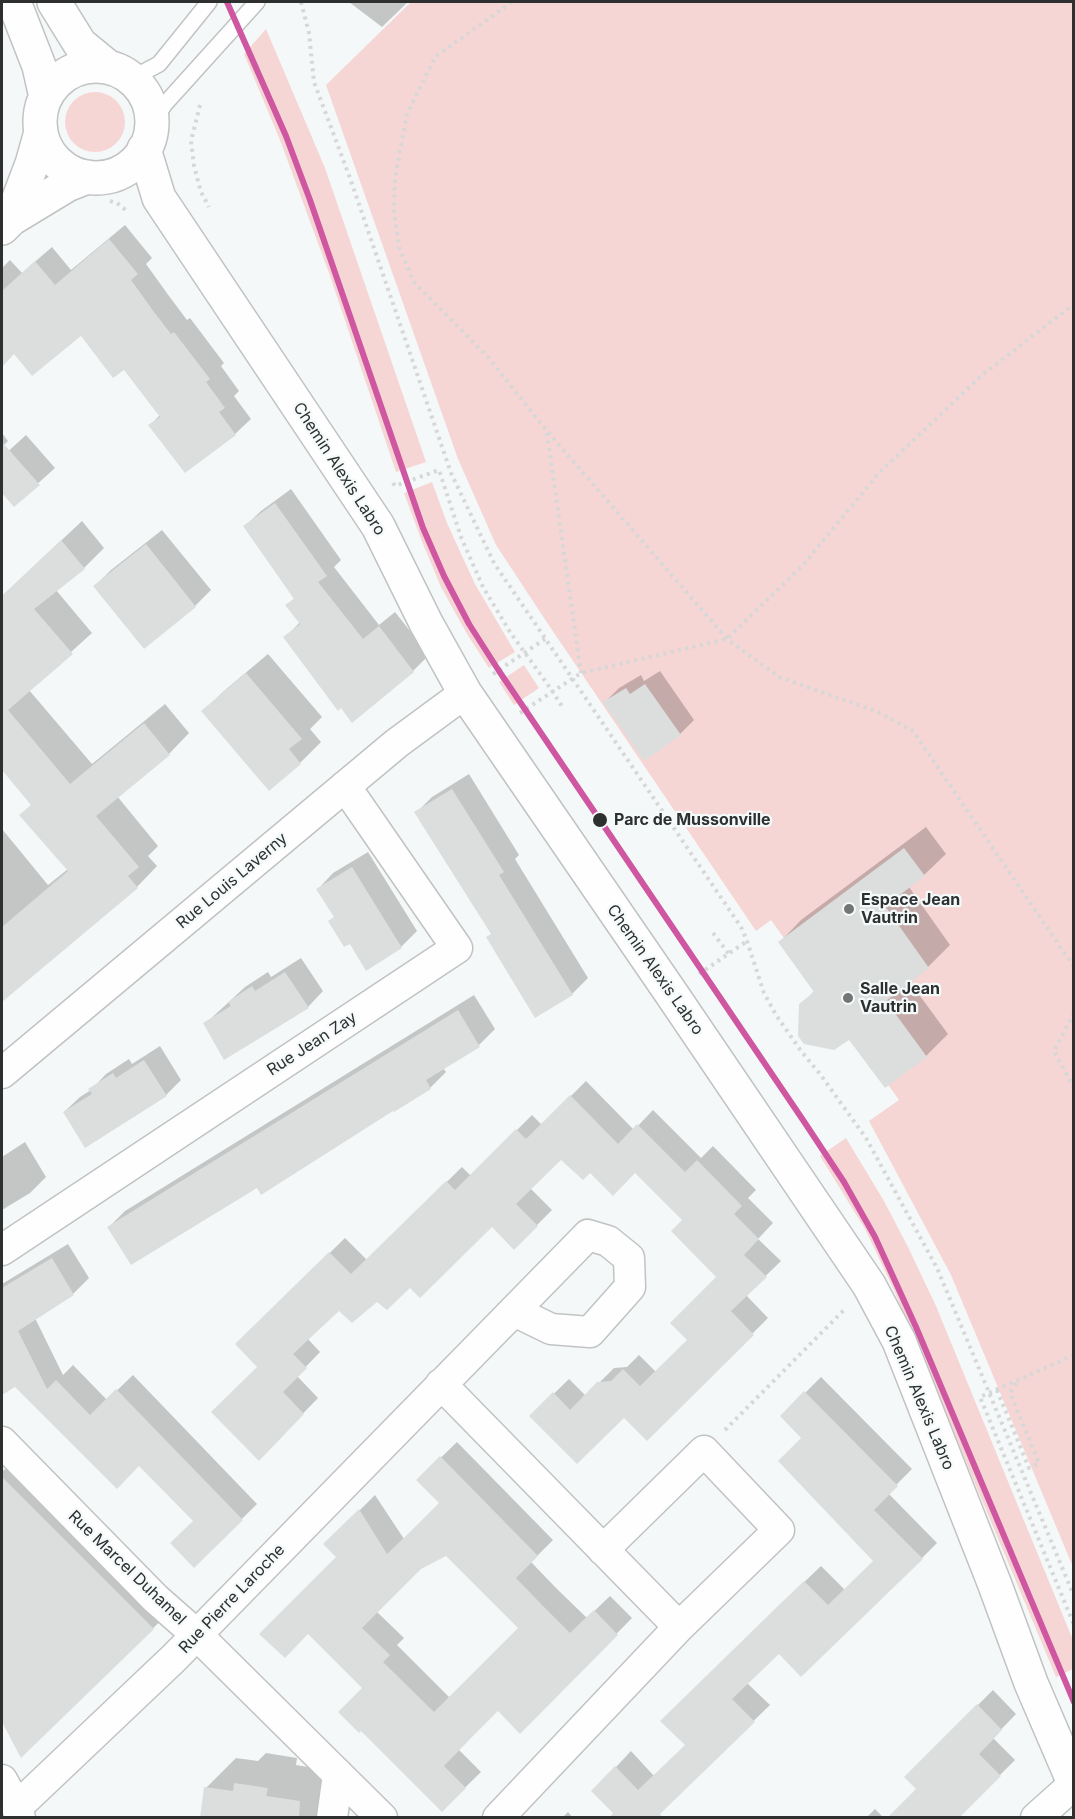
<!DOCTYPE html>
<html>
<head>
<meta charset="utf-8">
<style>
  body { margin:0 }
  #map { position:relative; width:1075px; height:1819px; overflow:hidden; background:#f5f8f8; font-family:Inter,sans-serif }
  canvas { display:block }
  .frame { position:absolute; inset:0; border:3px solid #2e3030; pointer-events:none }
</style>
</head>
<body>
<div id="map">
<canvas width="1075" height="1819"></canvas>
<div class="frame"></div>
</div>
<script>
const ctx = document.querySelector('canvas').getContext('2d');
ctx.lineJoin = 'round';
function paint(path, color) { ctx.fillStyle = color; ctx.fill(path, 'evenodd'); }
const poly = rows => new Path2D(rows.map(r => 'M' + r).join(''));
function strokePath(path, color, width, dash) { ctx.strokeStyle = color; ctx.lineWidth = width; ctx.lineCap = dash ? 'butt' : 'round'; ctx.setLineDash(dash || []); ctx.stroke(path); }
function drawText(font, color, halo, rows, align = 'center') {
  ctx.font = font + ' Inter,sans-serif'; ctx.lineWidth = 4.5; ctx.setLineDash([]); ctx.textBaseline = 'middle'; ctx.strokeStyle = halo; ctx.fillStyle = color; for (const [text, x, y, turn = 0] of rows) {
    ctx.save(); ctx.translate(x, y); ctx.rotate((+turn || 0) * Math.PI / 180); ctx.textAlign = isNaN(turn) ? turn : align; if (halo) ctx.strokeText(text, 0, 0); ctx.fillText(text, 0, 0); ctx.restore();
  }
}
paint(poly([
  [411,2,1073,2,1073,1567,951,1275,869,1121,899,1100,771,920,756,931,550,627,496,545,458,459,326,85],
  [266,29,325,168,426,462,396,472,329,273,280,140,244,54],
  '65 122a30 30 0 1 1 60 0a30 30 0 1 1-60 0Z',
  [432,482,447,523,475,584,515,652,489,668,467,634,441,587,421,539,404,493],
  [524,665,539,688,514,705,499,682],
  [846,1138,884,1201,908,1247,936,1306,1073,1640,1073,1669,1056,1677,894,1290,865,1229,820,1156]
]), '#f6d6d4');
paint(poly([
  [349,2,408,2,382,27],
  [125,225,152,258,146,264,169,296,187,320,190,318,224,363,221,366,239,391,234,396,251,419,235,434,185,471,150,425,160,415,124,368,82,334,14,352,2,365,2,268,10,260,22,273,52,247,71,270],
  [2,433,8,441,2,447],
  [26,435,55,468,14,505,2,491,2,457],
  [291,489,341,560,334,567,379,625,395,612,429,655,413,671,353,720,285,638,300,622,287,605,295,598,245,526,261,511],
  [82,521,104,548,84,568,56,590,92,633,29,690,92,764,165,704,189,733,169,754,117,796,158,846,148,856,157,866,137,887,2,1001,2,829,48,885,68,869,21,815,32,804,2,767,2,596],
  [162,530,211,590,195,606,95,586,111,570],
  [268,654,322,717,310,729,321,742,300,763,269,789,203,711,224,691],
  [660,671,694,720,680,734,605,702,619,688,641,675,644,681],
  [469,774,519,855,515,859,588,978,572,994,416,813,432,797],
  [926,827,946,854,924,875,909,887,950,945,928,967,909,981,948,1034,926,1056,850,1038,801,1005,815,990,780,942,801,920],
  [368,852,417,931,401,947,367,968,318,889,333,873],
  [301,958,323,991,308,1007,205,1024,245,987,268,972,271,977],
  [474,995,495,1029,479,1045,443,1068,446,1072,430,1088,257,1186,109,1227,125,1211],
  [160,1046,181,1080,166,1095,64,1112,80,1097,91,1090,106,1074,129,1059,132,1064],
  [586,1081,634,1130,653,1110,701,1158,713,1146,756,1190,748,1198,773,1223,758,1239,781,1261,746,1295,768,1318,647,1439,624,1416,531,1416,569,1379,586,1396,614,1368,627,1367,639,1355,656,1372,689,1340,718,1277,684,1220,635,1171,590,1171,561,1157,530,1188,552,1210,537,1225,492,1225,377,1300,339,1309,308,1339,320,1352,297,1376,318,1398,259,1459,259,1367,237,1344,345,1238,367,1260,462,1167,471,1176,532,1115,542,1125],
  [25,1142,46,1177,30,1193,2,1210,2,1157],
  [68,1244,89,1278,73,1294,35,1318,63,1375,73,1365,107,1400,133,1375,257,1504,194,1566,195,1521,139,1464,7,1368,2,1359,2,1284],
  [821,1377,912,1469,888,1493,937,1543,922,1558,779,1652,747,1683,770,1705,654,1818,616,1767,631,1751,654,1776,686,1745,797,1589,821,1566,845,1590,875,1561,803,1438,782,1416],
  [457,1442,553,1540,531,1562,557,1589,587,1618,610,1596,632,1618,520,1732,498,1709,458,1749,481,1772,442,1810,364,1688,338,1557,326,1544,375,1495,404,1539,441,1503,418,1480],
  [446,1554,520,1628,450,1698,397,1645,404,1638,376,1611,420,1568],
  [27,1457,176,1606,22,1755,2,1719,2,1471],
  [993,1690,1016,1714,993,1738,1015,1760,957,1818,918,1789,906,1777],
  [266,1753,297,1758,296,1765,325,1770,319,1818,199,1818,202,1814,206,1788,236,1758,258,1761],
  [875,1809,884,1818,866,1818],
  [568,1812,573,1818,562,1818]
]), '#0003');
paint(poly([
  [109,239,138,274,131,280,154,312,171,334,174,332,210,379,206,382,225,408,219,412,236,435,185,473,148,425,160,417,124,370,113,378,81,336,32,376,14,354,2,367,2,291,35,261,55,285],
  [2,442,40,485,14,507,2,493],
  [275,503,327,576,318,582,363,639,379,626,414,672,352,723,341,708,338,711,283,637,300,624,285,605,294,599,243,526],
  [61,540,85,569,34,609,73,654,8,710,70,784,144,723,170,755,96,816,139,867,128,876,138,888,2,1002,2,927,68,871,19,815,31,805,2,770,2,596],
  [146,544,196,607,144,649,93,586],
  [246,673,302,739,289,749,301,764,269,791,201,711],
  [645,684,681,735,644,761,603,702,626,688,630,694],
  [452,789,504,872,499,875,573,995,535,1018,486,937,491,934,414,812],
  [904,848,925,876,885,906,929,968,886,1001,927,1057,885,1088,849,1040,834,1050,804,1044,798,1036,799,1004,814,992,778,942],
  [352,867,402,948,366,971,350,944,344,947,328,921,334,917,316,889],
  [285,972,309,1008,224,1060,203,1023,231,1006,228,1002,252,986,255,991],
  [458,1010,480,1047,426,1080,431,1089,394,1112,393,1111,261,1195,257,1188,131,1265,107,1227],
  [144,1060,167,1096,85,1148,63,1112,92,1094,88,1089,113,1073,116,1078],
  [570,1095,618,1144,637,1124,685,1172,697,1160,742,1206,734,1214,759,1239,744,1255,767,1277,731,1311,754,1335,647,1441,624,1418,577,1464,529,1416,553,1392,570,1410,597,1382,611,1381,623,1369,640,1386,687,1340,670,1323,716,1277,671,1231,682,1220,635,1173,613,1196,590,1173,583,1180,561,1160,516,1204,538,1226,514,1250,492,1227,420,1298,410,1288,387,1310,377,1302,352,1323,339,1311,293,1354,307,1368,283,1392,304,1414,259,1461,211,1412,257,1367,235,1344,329,1252,351,1274,446,1181,455,1190,516,1129,526,1139],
  [52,1258,74,1295,18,1331,47,1389,56,1380,90,1415,116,1389,243,1520,194,1568,170,1543,193,1521,139,1466,117,1489,15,1387,2,1395,2,1288],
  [804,1391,898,1486,874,1510,923,1559,801,1677,779,1654,732,1699,755,1722,660,1814,663,1818,609,1818,613,1813,591,1791,615,1766,638,1790,685,1745,660,1721,779,1605,804,1581,828,1605,873,1561,778,1461,801,1438,780,1416],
  [440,1456,538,1556,516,1578,542,1605,570,1633,594,1610,618,1635,520,1734,498,1711,471,1738,444,1766,466,1788,442,1812,361,1731,359,1733,338,1712,362,1688,308,1634,285,1658,259,1634,336,1557,323,1544,359,1509,387,1554,412,1530,439,1503,416,1480],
  [446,1556,518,1628,434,1712,383,1662,390,1655,362,1628,421,1569],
  [2,1477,154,1629,21,1758,2,1722],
  [977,1704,1002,1730,979,1754,1001,1776,959,1818,887,1818,916,1789,904,1777],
  [234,1783,268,1788,266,1796,300,1801,299,1818,200,1818,204,1787,233,1791]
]), '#dcdede');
const lane = poly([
  [127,75,142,73,159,64,209,2],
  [151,127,164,105,257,2]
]);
const street = poly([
  [2,1073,397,743,465,693],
  [2,1250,457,948,345,786],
  [441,1384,679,1627,498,1818],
  [2,1442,156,1599,197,1635,382,1818],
  [603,1550,704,1451,779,1530,679,1627],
  [2,1780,17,1807,20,1818],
  [17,1807,174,1658,588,1235,608,1241,629,1258,630,1287,590,1332,551,1329,514,1311],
  [332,1818,338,1774],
  [1036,1818,1074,1784]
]);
const secondary = poly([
  [14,2,39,66,46,97],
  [54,2,80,44,108,67],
  '40 122a56 56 0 1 1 112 0a56 56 0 1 1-112 0Z',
  [144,149,159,198,378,526,426,623,465,693,671,993,869,1285,899,1341,995,1585,1031,1683,1074,1783],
  [11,219,32,164,41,132],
  [2,228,11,219,67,185,87,177]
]);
strokePath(lane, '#c1c3c3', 18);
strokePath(street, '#c1c3c3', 33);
strokePath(secondary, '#c1c3c3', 36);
strokePath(poly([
  [301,2,309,33,314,82,350,178,451,473,494,563,741,927,747,941,764,993,776,1015,801,1051,820,1074,866,1138,937,1268,1074,1596],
  [512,2,435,57,407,114,395,177,394,210,399,247,414,282,487,356,547,431,727,639,779,677,878,712,913,731,1074,967],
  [200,105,191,141,194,166,201,192,209,207],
  [110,201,117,203,127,211],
  [547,433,581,673],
  [393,483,395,486,439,470,461,537,483,587,510,632,553,692,563,708],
  [493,674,545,639],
  [520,713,581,673,727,639,803,565,879,473,982,375,1074,304],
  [713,933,729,954],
  [699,974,747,941],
  [1074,1013,1054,1051,1074,1088],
  [1074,1355,980,1397,1074,1625],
  [997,1390,1029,1468,1039,1463,1010,1393,1017,1381],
  [725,1430,845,1309]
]), '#d6d7d7', 4, [3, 4.5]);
strokePath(lane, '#fefefe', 15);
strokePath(street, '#fefefe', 30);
strokePath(secondary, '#fefefe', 33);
strokePath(poly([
  [227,2,286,136,310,200,423,528,444,576,469,624,499,671,805,1123,844,1182,875,1237,916,1327,1074,1702]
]), '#cf56a0', 6);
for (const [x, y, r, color] of [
  [600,820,8,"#2e3030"],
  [849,909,6,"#747676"],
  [848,998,6,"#747676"]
]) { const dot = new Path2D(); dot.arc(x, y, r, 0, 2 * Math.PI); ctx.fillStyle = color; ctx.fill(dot); strokePath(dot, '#f4f9f9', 2); }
drawText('16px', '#2e3030', '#f4f9f9', [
  ["Chemin Alexis Labro",339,469,57],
  ["Rue Louis Laverny",232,881,-40],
  ["Chemin Alexis Labro",655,970,55],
  ["Rue Jean Zay",312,1044,-33],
  ["Chemin Alexis Labro",919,1398,67],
  ["Rue Marcel Duhamel",127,1568,44],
  ["Rue Pierre Laroche",232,1599,-46]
]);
drawText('bold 16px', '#2e3030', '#f4f9f9', [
  ["Parc de Mussonville",614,820]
], 'left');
drawText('bold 16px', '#2e3030', '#f4f9f9', [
  ["Espace Jean",861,900],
  ["Vautrin",861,918],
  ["Salle Jean",860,989],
  ["Vautrin",860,1007]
], 'left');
</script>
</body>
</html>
